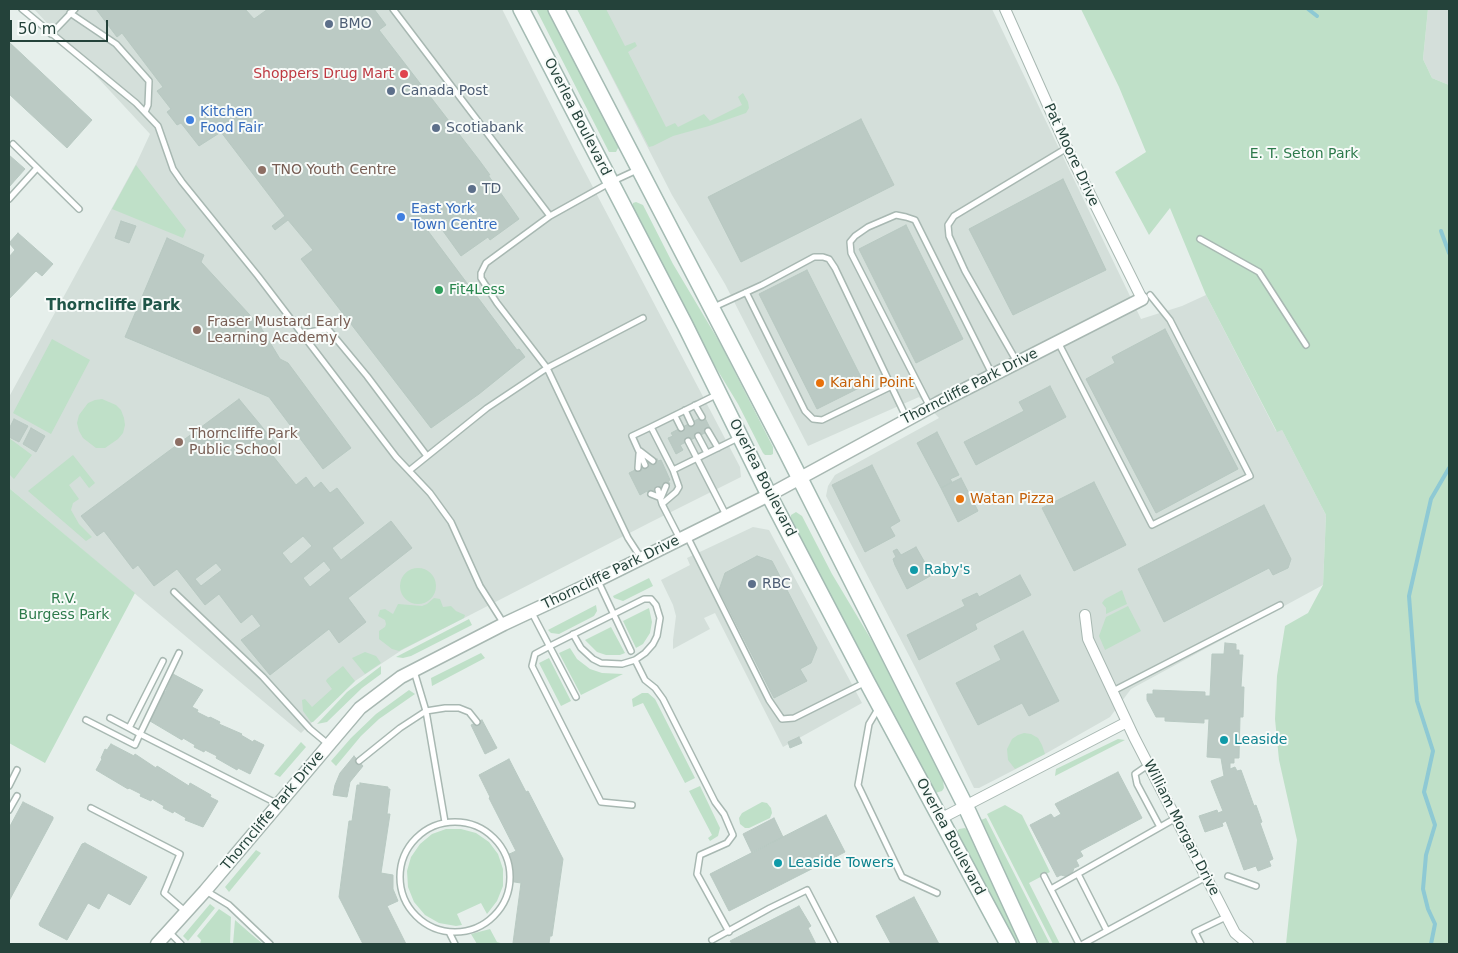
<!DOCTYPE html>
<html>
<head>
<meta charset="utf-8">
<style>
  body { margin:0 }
  #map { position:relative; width:1458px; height:953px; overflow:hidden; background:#e6efeb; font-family:"DejaVu Sans",sans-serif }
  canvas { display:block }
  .frame { position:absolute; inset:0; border:10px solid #24423a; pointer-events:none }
  .scale { position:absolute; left:10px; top:20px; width:98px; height:22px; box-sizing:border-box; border:2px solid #24423a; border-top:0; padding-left:6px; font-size:15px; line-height:18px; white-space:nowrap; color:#24423a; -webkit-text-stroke:4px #f7fbf9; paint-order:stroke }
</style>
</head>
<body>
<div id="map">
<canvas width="1458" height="953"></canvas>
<div class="frame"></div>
<div class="scale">50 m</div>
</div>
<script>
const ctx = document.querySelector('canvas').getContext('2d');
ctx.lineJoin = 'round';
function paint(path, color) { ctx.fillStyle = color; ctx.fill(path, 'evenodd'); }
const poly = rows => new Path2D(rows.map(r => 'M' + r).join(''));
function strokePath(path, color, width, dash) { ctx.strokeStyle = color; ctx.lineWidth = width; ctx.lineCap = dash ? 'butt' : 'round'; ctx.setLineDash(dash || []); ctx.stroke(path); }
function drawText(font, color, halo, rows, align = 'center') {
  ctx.font = font + ' "DejaVu Sans",sans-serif'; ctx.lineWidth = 4; ctx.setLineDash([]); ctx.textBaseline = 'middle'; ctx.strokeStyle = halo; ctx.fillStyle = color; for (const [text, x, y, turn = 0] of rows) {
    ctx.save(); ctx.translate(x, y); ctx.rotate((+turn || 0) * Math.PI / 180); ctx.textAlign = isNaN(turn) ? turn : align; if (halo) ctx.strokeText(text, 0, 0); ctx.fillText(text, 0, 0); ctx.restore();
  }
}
paint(poly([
  [34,9,502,9,575,153,740,467,741,477,649,523,402,650,355,681,301,733,9,488,9,397,137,162,150,134],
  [577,9,992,9,1141,319,1182,306,1206,295,1276,431,1282,430,1326,515,1323,585,1131,689,1110,717,1045,754,979,788,974,788,916,669,826,496,828,486,835,475,939,418,919,397,808,446,725,284,672,195],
  [1428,9,1449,9,1449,85,1432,78,1423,59],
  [753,527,769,530,862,703,783,747,715,613,704,618,710,629,673,649,673,640,676,616,673,605,661,580,690,565,687,558]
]), '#d4dfda');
paint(poly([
  [536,9,550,9,618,142,619,146,616,152,609,152],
  [577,9,606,9,625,46,635,42,637,46,628,52,666,127,675,123,678,127,704,114,710,121,742,105,738,97,743,93,748,102,749,108,746,113,709,126,673,136,653,146,649,147],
  [1081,9,1428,9,1423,59,1432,78,1449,85,1449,944,1286,944,1297,840,1279,760,1275,719,1277,676,1285,626,1308,613,1323,585,1326,515,1282,430,1277,432,1206,295,1170,208,1149,235,1115,172,1146,152,1119,87],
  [136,165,186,230,183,238,112,209],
  [636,202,643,205,673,264,720,343,773,447,773,454,771,455,765,455,763,453,738,404,701,343,632,210,633,203],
  [52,339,90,360,51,434,13,413],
  [102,399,116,405,121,410,124,418,125,425,123,433,118,439,105,448,96,448,83,438,79,431,77,423,79,415,88,403,95,400],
  [9,438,32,455,14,479,9,474],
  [73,455,95,483,89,488,80,476,69,485,79,499,73,503,71,510,79,524,92,537,86,541,28,491],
  [9,488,135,593,45,763,9,743],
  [796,512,802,516,832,574,875,646,943,780,944,788,942,791,935,793,931,792,791,522,791,515],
  '400 586a18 18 0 1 1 36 0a18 18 0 1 1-36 0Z',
  [649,578,653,586,623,601,614,598,613,596],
  [1122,590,1127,604,1106,614,1106,608,1102,603,1105,599],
  [434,598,440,599,443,607,451,606,456,611,465,615,464,618,399,651,392,649,379,639,379,631,385,627,386,624,385,620,378,616,380,610,385,609,393,614,398,604,422,606,427,604],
  [596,605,597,611,594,616,559,634,551,633,548,630],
  [1128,606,1141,631,1105,650,1099,636,1106,617],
  [649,608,652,622,650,633,643,644,636,648,623,621],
  [469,619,472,625,411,656,403,658,396,657],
  [611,627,625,653,620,655,606,655,597,652,585,640],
  [570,648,577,659,590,669,602,673,623,674,581,695,559,653],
  [365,652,376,656,381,663,365,674,352,658],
  [481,653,485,658,432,686,431,678],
  [549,658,571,701,561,706,539,663],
  [343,666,355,681,313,722,311,722,303,711,302,700,305,699,312,707,332,689,326,681,327,679],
  [381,666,381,674,362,688,327,722,317,724,347,692],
  [409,690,415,694,379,719,361,736,336,766,331,761,351,738,376,714],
  [642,693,648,693,655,699,695,778,685,783,643,703,633,707,632,699],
  [1024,733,1031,734,1038,738,1042,745,1045,754,1015,769,1008,760,1007,749,1012,739,1018,735],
  [1118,739,1125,740,1055,776,1056,769],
  [301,742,306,747,280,777,274,774],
  [700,786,720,828,718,836,710,841,708,838,712,835,689,791],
  [762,802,767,803,771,808,772,813,770,818,749,828,745,828,740,824,739,818,742,813],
  [1005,805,1022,815,1050,872,1029,883,1060,944,1053,944,987,814],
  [986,818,1050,944,1039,944,982,825,981,820],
  [965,828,969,831,1023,944,1011,944,956,833,959,829],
  [446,829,461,829,476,833,489,842,498,854,503,869,503,886,497,901,487,914,481,903,457,914,462,925,456,926,439,923,425,915,414,902,408,887,407,871,411,857,420,844,432,834],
  [256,850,261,853,229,892,225,887],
  [210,904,215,908,188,941,183,936],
  [219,909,231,917,230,944,200,944,201,940,197,936],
  [235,920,251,934,263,944,233,944],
  [490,929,497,942,504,944,477,944,471,934]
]), '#bfe0c8');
strokePath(poly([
  [1308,9,1317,16],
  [1441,231,1449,253],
  [1431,944,1435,924,1428,909,1423,889,1426,855,1435,825,1424,792,1433,751,1417,701,1409,596,1431,499,1449,468]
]), '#8ec9d4', 4);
const building = poly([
  [96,9,245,9,254,19,268,9,374,9,386,25,379,30,479,160,490,175,488,175,519,219,490,240,488,237,461,256,438,224,428,231,517,350,519,349,525,357,479,394,431,428,301,259,313,250,288,220,275,230,272,226,285,216,221,132,199,146,181,123,177,125,167,112,171,109,157,91,163,87,122,33,117,37,96,9],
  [9,42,92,120,67,148,9,94,9,42],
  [861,119,894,185,741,262,708,197,861,119],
  [9,155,25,169,9,187,9,155],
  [1063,179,1106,270,1013,315,969,229,1063,179],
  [121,221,136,226,129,243,115,238,121,221],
  [906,225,963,339,916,363,859,249,906,225],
  [18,233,53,264,42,276,36,271,9,299,9,257,15,250,9,243,18,233],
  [167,238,204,255,201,262,260,326,280,359,288,363,351,448,323,469,269,397,125,337,167,238],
  [807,270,865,385,817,409,759,294,807,270],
  [1165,329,1238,469,1156,513,1086,379,1115,363,1112,357,1165,329],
  [1050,386,1066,417,976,465,964,442,1024,411,1019,402,1050,386],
  [239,399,277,445,269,451,296,485,306,477,314,488,321,482,330,493,337,488,364,523,332,548,341,560,391,521,412,548,348,598,366,622,339,643,329,629,270,675,241,640,261,626,252,614,241,623,219,594,205,605,177,569,154,586,138,565,133,569,104,531,97,536,81,516,239,399],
  [303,536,312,546,291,564,282,553,303,536],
  [324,561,331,570,310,587,303,578,324,561],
  [216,563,222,570,201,586,195,579,216,563],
  [704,416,711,430,680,445,683,450,676,454,668,438,673,436,671,433,704,416],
  [14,419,28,426,19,442,9,437,9,429,14,419],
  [31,428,45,436,36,452,23,444,31,428],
  [937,432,959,475,950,479,952,482,941,488,917,443,937,432],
  [657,459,658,461,661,460,670,480,668,481,670,484,649,494,647,491,640,495,629,473,657,459],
  [872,465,900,521,890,527,895,536,865,552,832,485,872,465],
  [961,478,978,511,958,522,941,488,961,478],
  [1094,482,1126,545,1074,571,1042,508,1094,482],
  [1264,505,1291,559,1288,568,1273,575,1269,568,1164,622,1138,569,1264,505],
  [916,547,932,575,907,589,895,565,893,559,896,557,893,551,897,549,901,555,916,547],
  [757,556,772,561,817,648,811,663,800,669,807,681,774,698,719,590,725,573,757,556],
  [1020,575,1031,595,975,624,977,629,919,660,907,635,965,606,962,600,977,593,979,597,1020,575],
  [1023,631,1059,701,1029,716,1022,703,978,725,956,683,1001,660,994,646,1023,631],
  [1225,643,1236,644,1236,650,1239,650,1239,655,1243,655,1241,687,1244,687,1243,717,1240,717,1239,758,1234,758,1234,763,1230,763,1230,769,1235,767,1237,771,1241,770,1254,806,1256,805,1262,822,1260,823,1273,859,1269,861,1271,866,1258,871,1256,866,1244,870,1226,821,1222,823,1223,826,1205,832,1199,816,1217,810,1218,813,1223,811,1211,781,1224,776,1221,758,1207,757,1209,719,1204,719,1204,723,1165,721,1165,717,1156,717,1147,700,1147,694,1153,694,1153,690,1205,692,1205,696,1210,696,1212,654,1224,654,1225,643],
  [173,674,203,690,192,707,198,710,197,712,209,718,210,717,220,722,219,724,242,734,241,735,253,742,254,740,264,745,250,774,238,768,237,770,216,758,217,756,205,750,204,752,194,747,195,745,183,738,182,740,150,721,159,704,157,703,163,692,165,693,173,674],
  [482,720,497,748,485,754,471,725,482,720],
  [799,737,802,743,790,748,788,742,799,737],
  [111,744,134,756,135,754,156,768,157,766,189,786,190,783,211,795,210,797,218,801,203,827,185,820,186,818,174,811,173,813,163,808,164,806,152,799,151,801,140,796,141,794,129,788,128,789,96,770,102,759,101,758,105,749,107,750,111,744],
  [354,756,363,766,350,782,347,797,333,795,335,785,340,773,354,756],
  [509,759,526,792,528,791,563,859,552,936,550,936,549,944,515,944,513,943,521,883,508,881,508,869,505,856,516,851,489,798,490,797,479,775,509,759],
  [1118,772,1142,818,1080,851,1083,856,1076,860,1079,866,1074,868,1072,874,1068,877,1061,875,1057,877,1030,825,1051,814,1054,818,1061,814,1055,804,1118,772],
  [360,783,388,787,388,789,390,789,387,814,390,814,381,873,393,875,393,889,398,901,387,906,406,944,363,944,339,897,349,821,352,821,357,785,360,785,360,783],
  [23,802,53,817,53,819,9,901,9,828,23,802],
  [826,815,845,852,729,911,710,874,826,815],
  [774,818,783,837,752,853,743,834,774,818],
  [85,843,147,877,130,905,108,893,99,909,88,903,67,940,40,926,39,924,82,844,85,843],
  [914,897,939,944,891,944,876,916,914,897],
  [799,906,811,926,808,928,816,944,732,944,730,941,799,906]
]);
paint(building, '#bbcac4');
strokePath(building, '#b8c9c2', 1);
const service = poly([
  [22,9,136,103,158,126,173,169,182,182,258,276,396,457,430,493,451,522,480,586,504,624],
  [393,9,550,216],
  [70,13,116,44,149,81,148,105,145,112],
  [51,34,75,9],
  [13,144,79,209],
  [637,170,611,182,550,216,486,263,481,273,481,278,497,303,547,368,628,538,641,558],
  [9,199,37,168],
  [1200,239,1259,272,1306,345],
  [746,292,805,411,813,419,822,420,892,386],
  [714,307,762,285,814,257,823,257,829,259,835,268,907,419],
  [302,333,328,329,367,376,427,456],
  [1058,342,1152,525,1250,476,1170,320,1150,295],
  [1017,362,965,271,949,236,948,225,954,216,1067,148],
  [716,395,651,427,673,470,738,438],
  [695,405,702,417],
  [930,407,851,253,850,242,855,236,868,227,896,215,906,217,915,220,992,374],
  [685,410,691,423],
  [675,416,681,428],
  [708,431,718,448],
  [698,436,707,453],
  [688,441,726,515],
  [640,451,653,461],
  [645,465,632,436,651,427],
  [638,468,639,454],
  [410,470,487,408,547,368,643,318],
  [673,470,679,487,676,492,662,504,680,539],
  [658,490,662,504],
  [651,494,661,498],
  [661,498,666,486],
  [687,536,769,700,782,719,794,718,866,682],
  [598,581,631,651],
  [174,592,263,677,310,729,328,744],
  [531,611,576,697],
  [573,634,581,648,593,659,601,663,622,664,635,660,645,653,653,644,657,636,660,618,656,605,651,599,644,599,550,646,535,654,532,666,601,802,632,805],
  [179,653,140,734,278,804],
  [635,660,645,680,655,688,663,699,715,802,724,814,733,835,727,843,700,855,697,874,729,932],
  [414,671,426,711,445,822],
  [1113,691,1280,605],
  [878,709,869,724,858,785,902,877,937,893],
  [110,718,129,728],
  [86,720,135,745,140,734,129,728,163,661],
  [359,761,400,728,426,711,445,708,459,708,469,712,477,722],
  [1148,765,1135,774,1137,784,1160,827],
  [9,786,17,770],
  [91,808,180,854,164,893,186,912],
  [9,810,17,796],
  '400 877a55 55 0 1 1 110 0a55 55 0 1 1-110 0Z',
  [1078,874,1107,931],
  [1044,876,1079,944],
  [1228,876,1256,886],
  [1051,889,1176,818],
  [206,891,229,905,270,944],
  [169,932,181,944],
  [449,932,455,944],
  [712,940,770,908,807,890,835,944],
  [1083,944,1206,877],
  [1201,944,1195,932,1226,917]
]);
const minor = poly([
  [1005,9,1067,148,1142,299],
  [1085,615,1088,639,1134,737,1235,933,1248,944],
  [940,819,1127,722]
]);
const tertiary = poly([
  [157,944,205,891,360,708,401,677,504,624,598,580,769,495,938,403,1142,299]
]);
const secondary = poly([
  [521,9,685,325,769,495,867,682,1008,944],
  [556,9,786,451,965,805,1029,944]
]);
strokePath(service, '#a8b8b2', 8);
strokePath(minor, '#a8b8b2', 12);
strokePath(tertiary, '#a8b8b2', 15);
strokePath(secondary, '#a4bbb3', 18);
strokePath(service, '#fff', 5);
strokePath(minor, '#fff', 10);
strokePath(tertiary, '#fff', 12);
strokePath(secondary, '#fff', 15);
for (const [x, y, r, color] of [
  [329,24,5,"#5c6f8a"],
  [404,74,5,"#e0444e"],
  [391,91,5,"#5c6f8a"],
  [190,120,5,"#3f7fe0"],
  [436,128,5,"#5c6f8a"],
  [262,170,5,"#8d6e63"],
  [472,189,5,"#5c6f8a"],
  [401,217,5,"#3f7fe0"],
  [439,290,5,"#2e9e5b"],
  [197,330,5,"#8d6e63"],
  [820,383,5,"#e8710a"],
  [179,442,5,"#8d6e63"],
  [960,499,5,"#e8710a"],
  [914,570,5,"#0f9aa8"],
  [752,584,5,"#5c6f8a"],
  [1224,740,5,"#0f9aa8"],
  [778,863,5,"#0f9aa8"]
]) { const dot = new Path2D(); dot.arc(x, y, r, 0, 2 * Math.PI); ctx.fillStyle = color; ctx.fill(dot); strokePath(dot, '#f7fbf9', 2); }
drawText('14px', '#4e5e75', '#f7fbf9', [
  ["BMO",339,24],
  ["Canada Post",401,91],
  ["Scotiabank",446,128],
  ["TD",482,189],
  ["RBC",762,584]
], 'left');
drawText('14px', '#be3a42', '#f7fbf9', [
  ["Shoppers Drug Mart",394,74]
], 'right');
drawText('14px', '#366cbe', '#f7fbf9', [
  ["Kitchen",200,112],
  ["Food Fair",200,128],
  ["East York",411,209],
  ["Town Centre",411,225]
], 'left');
drawText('14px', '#24423a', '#f7fbf9', [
  ["Overlea Boulevard",577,117,63],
  ["Pat Moore Drive",1071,155,65],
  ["Thorncliffe Park Drive",970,387,-27],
  ["Overlea Boulevard",762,478,63],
  ["Thorncliffe Park Drive",611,573,-26],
  ["Thorncliffe Park Drive",273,811,-50],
  ["William Morgan Drive",1181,828,63],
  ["Overlea Boulevard",950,837,62]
]);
drawText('14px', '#2d7a4b', '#f7fbf9', [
  ["E. T. Seton Park",1304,154],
  ["R.V.",64,599],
  ["Burgess Park",64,615]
]);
drawText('14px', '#785e54', '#f7fbf9', [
  ["TNO Youth Centre",272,170],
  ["Fraser Mustard Early",207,322],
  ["Learning Academy",207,338],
  ["Thorncliffe Park",189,434],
  ["Public School",189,450]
], 'left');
drawText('14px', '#27864d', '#f7fbf9', [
  ["Fit4Less",449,290]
], 'left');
drawText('14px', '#c56008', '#f7fbf9', [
  ["Karahi Point",830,383],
  ["Watan Pizza",970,499]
], 'left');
drawText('14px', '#0d838f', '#f7fbf9', [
  ["Raby's",924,570],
  ["Leaside",1234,740],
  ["Leaside Towers",788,863]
], 'left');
drawText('bold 15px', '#1f5548', '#f7fbf9', [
  ["Thorncliffe Park",113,306]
]);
</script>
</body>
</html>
